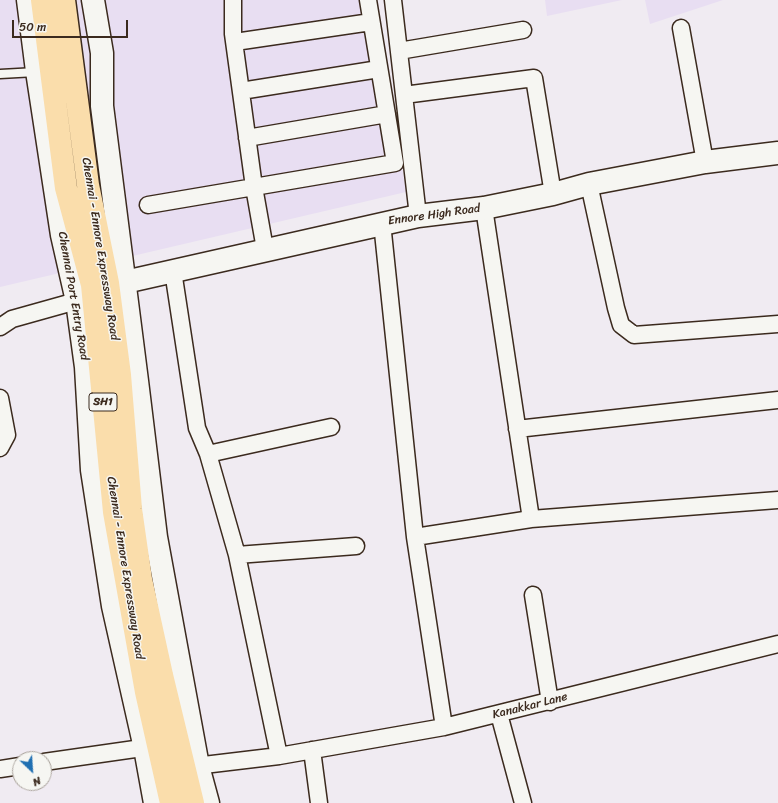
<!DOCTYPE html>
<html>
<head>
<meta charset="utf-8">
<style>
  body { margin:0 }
  #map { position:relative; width:778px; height:803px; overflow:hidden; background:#f0ebf2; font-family:Sriracha,sans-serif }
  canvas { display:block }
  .north { position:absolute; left:12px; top:751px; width:40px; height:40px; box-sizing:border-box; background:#f6f6f2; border:1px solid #aba49d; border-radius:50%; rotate:155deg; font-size:11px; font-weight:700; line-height:16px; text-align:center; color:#3b2a1e }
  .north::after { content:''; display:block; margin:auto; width:14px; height:18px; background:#1f6fb2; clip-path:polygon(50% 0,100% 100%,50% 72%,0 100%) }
  .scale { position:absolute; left:12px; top:20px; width:116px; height:18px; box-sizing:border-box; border:2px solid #3b2a1e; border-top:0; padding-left:5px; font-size:12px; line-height:14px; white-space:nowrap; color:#3b2a1e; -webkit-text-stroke:3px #f6f6f2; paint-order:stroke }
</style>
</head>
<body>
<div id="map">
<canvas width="778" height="803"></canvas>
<div class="north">N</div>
<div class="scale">50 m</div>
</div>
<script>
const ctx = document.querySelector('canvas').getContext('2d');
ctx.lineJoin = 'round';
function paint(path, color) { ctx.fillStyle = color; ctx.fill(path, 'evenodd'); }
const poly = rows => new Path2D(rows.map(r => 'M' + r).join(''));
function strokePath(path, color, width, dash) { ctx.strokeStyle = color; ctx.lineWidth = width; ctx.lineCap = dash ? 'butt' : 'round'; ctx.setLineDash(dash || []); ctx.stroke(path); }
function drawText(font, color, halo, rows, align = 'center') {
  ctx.font = font + ' Sriracha,sans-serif'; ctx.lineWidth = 3; ctx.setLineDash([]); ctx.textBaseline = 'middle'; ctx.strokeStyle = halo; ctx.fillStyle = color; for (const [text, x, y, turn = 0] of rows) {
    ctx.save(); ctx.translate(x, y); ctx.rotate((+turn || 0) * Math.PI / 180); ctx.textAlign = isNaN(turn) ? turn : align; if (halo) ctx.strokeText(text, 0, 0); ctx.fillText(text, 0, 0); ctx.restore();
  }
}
paint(poly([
  [0,0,375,0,406,192,0,287],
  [545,0,622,0,547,16],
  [645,0,723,0,650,24]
]), '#e8def2');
const lane = poly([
  [0,74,36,72]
]);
const street = poly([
  [393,0,418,216],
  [681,28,705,162],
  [235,42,371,22],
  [399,51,523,30],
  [241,91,379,69],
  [404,95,534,78,553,194],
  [247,138,387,114],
  [589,184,616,308,621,325,634,335,778,324],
  [148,205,254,187,233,34,233,0],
  [484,208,531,519],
  [382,223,415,537,444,727],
  [265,249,254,187,395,163,368,0],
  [173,271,197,428,208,454,237,555,279,756],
  [0,327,12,319,87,298],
  [0,398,7,435,0,448],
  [517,429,778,400],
  [208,454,331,427],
  [415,537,531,519,778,500],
  [237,555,356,546],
  [533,595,550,702],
  [499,714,523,803],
  [312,750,319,803],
  [44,762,156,746],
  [187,767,279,756,444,727,778,644],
  [0,769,20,766]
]);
const secondary = poly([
  [28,0,37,71,62,235,77,301,86,367,92,470,113,606,145,748,155,803],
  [93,0,102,53,102,106,137,381,156,537,198,766,208,803],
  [111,283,125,282,418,216,484,208,553,194,589,184,705,162,778,153]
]);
const primary = poly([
  [42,0,66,188,92,285,114,512,146,692,171,803],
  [64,0,88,185,108,283,120,375,131,509,141,579,162,675,193,803]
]);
strokePath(lane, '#3b2a1e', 11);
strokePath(street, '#3b2a1e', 19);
strokePath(secondary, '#3b2a1e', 25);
strokePath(primary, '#3b2a1e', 25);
strokePath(lane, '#f6f6f2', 8);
strokePath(street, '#f6f6f2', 16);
strokePath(secondary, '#f6f6f2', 22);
strokePath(primary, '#faddab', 22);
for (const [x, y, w] of [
  [103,402,28]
]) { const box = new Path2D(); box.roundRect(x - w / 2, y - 9, w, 18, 3); ctx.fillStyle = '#f6f6f2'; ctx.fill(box); strokePath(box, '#3b2a1e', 1); }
drawText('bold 11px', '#3b2a1e', null, [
  ["SH1",103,402]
]);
drawText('12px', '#3b2a1e', '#f6f6f2', [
  ["Ennore High Road",434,215,-8],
  ["Chennai - Ennore Expressway Road",100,249,81],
  ["Chennai Port Entry Road",73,296,80],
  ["Chennai - Ennore Expressway Road",125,568,81],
  ["Kanakkar Lane",530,706,-14]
]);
</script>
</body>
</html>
